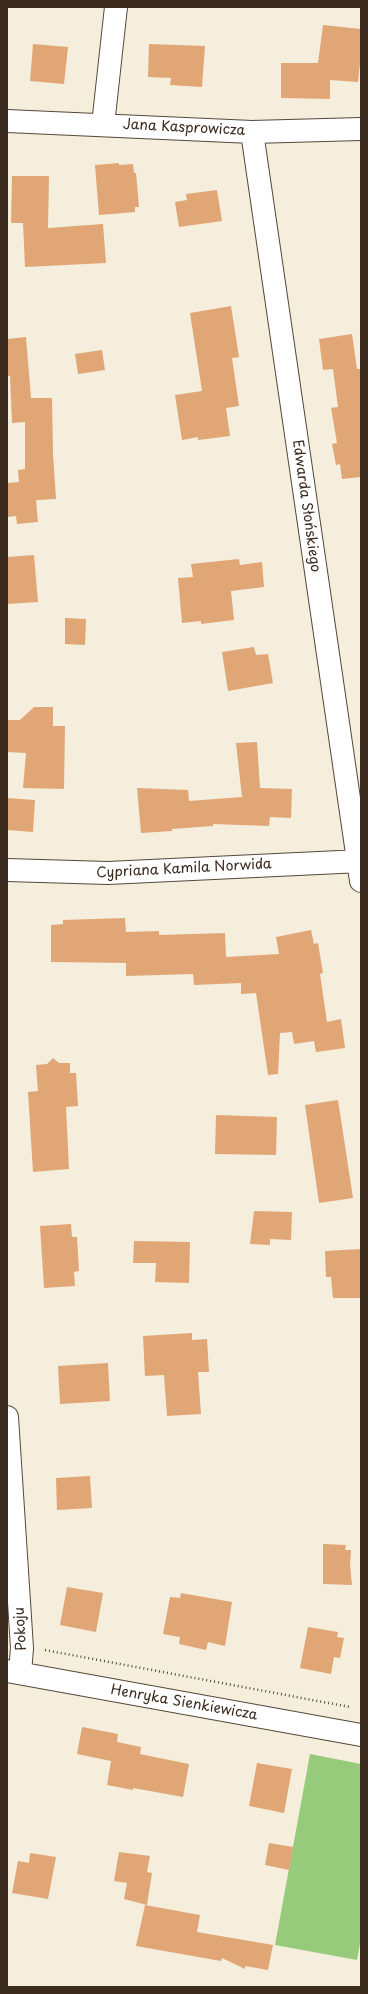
<!DOCTYPE html>
<html>
<head>
<meta charset="utf-8">
<style>
  body { margin:0 }
  #map { position:relative; width:368px; height:1994px; overflow:hidden; background:#f5eedc; font-family:"Playpen Sans",sans-serif }
  canvas { display:block }
  .frame { position:absolute; inset:0; border:8px solid #3b2a1e; pointer-events:none }
</style>
</head>
<body>
<div id="map">
<canvas width="368" height="1994"></canvas>
<div class="frame"></div>
</div>
<script>
const ctx = document.querySelector('canvas').getContext('2d');
ctx.lineJoin = 'round';
function paint(path, color) { ctx.fillStyle = color; ctx.fill(path, 'evenodd'); }
const poly = rows => new Path2D(rows.map(r => 'M' + r).join(''));
function strokePath(path, color, width, dash) { ctx.strokeStyle = color; ctx.lineWidth = width; ctx.lineCap = dash ? 'butt' : 'round'; ctx.setLineDash(dash || []); ctx.stroke(path); }
function drawText(font, color, halo, rows, align = 'center') {
  ctx.font = font + ' "Playpen Sans",sans-serif'; ctx.lineWidth = 3.5; ctx.setLineDash([]); ctx.textBaseline = 'middle'; ctx.strokeStyle = halo; ctx.fillStyle = color; for (const [text, x, y, turn = 0] of rows) {
    ctx.save(); ctx.translate(x, y); ctx.rotate((+turn || 0) * Math.PI / 180); ctx.textAlign = isNaN(turn) ? turn : align; if (halo) ctx.strokeText(text, 0, 0); ctx.fillText(text, 0, 0); ctx.restore();
  }
}
paint(poly([
  [310,1754,361,1764,361,1938,357,1960,275,1945]
]), '#96cb7c');
paint(poly([
  [323,25,361,29,361,54,358,82,330,80,330,99,281,98,281,63,318,63],
  [33,44,68,47,64,84,30,81],
  [149,44,205,46,202,87,170,85,171,78,148,77],
  [119,163,119,165,133,164,134,173,136,173,139,207,135,207,135,212,99,215,95,165],
  [12,176,49,176,48,228,103,224,106,263,25,267,23,223,11,223],
  [217,190,222,221,179,227,175,202,187,200,186,194],
  [231,306,239,357,232,358,239,406,226,408,230,436,198,440,198,437,182,440,175,395,202,391,190,313],
  [352,334,357,369,361,369,361,477,342,479,340,464,336,465,332,444,337,443,331,408,338,407,333,369,323,370,319,339],
  [26,337,31,398,52,398,53,453,56,499,36,500,38,522,17,524,16,516,7,517,7,483,19,482,18,470,25,469,25,422,12,423,10,376,7,376,7,339],
  [102,350,105,370,78,374,75,354],
  [34,555,38,602,7,604,7,557],
  [239,559,240,565,262,562,264,587,231,591,234,620,201,624,201,621,182,623,178,578,193,577,191,564],
  [65,618,86,619,85,645,65,644],
  [254,647,256,655,268,654,273,683,228,691,222,652],
  [34,707,53,707,53,726,65,726,64,789,23,788,26,753,7,752,7,720,20,720],
  [257,742,260,788,292,789,291,818,270,817,269,826,213,824,213,826,172,829,172,831,141,833,137,788,188,790,189,801,242,797,236,743],
  [7,798,35,800,33,832,7,830],
  [125,918,126,932,159,931,159,935,225,933,226,957,279,954,276,937,311,930,314,944,318,943,323,973,320,974,327,1022,341,1019,345,1048,316,1052,314,1041,294,1044,292,1032,280,1033,278,1074,268,1075,256,993,241,994,241,983,194,985,193,974,126,976,126,963,51,962,51,925,63,924,63,920],
  [53,1058,59,1063,70,1063,70,1073,76,1073,78,1106,66,1107,69,1169,33,1172,28,1092,38,1091,36,1065,47,1064],
  [338,1100,353,1198,319,1203,305,1105],
  [216,1115,277,1117,276,1155,215,1154],
  [254,1211,292,1212,291,1240,270,1239,270,1245,250,1244],
  [71,1224,72,1237,77,1237,79,1271,74,1272,75,1286,44,1288,40,1226],
  [134,1241,190,1242,189,1283,155,1282,156,1263,133,1263],
  [361,1249,361,1298,333,1298,331,1277,326,1277,325,1251],
  [192,1333,192,1340,207,1339,209,1372,198,1372,201,1414,167,1416,164,1375,145,1376,143,1336],
  [108,1363,110,1401,60,1404,58,1366],
  [90,1476,92,1508,57,1510,56,1478],
  [323,1544,346,1545,345,1550,351,1550,350,1565,352,1585,323,1584],
  [67,1587,103,1593,96,1632,60,1625],
  [181,1593,232,1602,225,1646,208,1642,206,1650,179,1644,180,1637,163,1634,170,1597,180,1598],
  [308,1627,338,1632,337,1637,344,1638,340,1658,334,1657,331,1674,300,1668],
  [82,1727,118,1734,117,1742,141,1747,140,1754,189,1764,183,1797,133,1788,133,1790,107,1785,111,1761,77,1754],
  [257,1763,292,1769,284,1813,249,1806],
  [269,1843,293,1847,289,1870,265,1865],
  [119,1852,150,1856,147,1872,152,1873,147,1905,124,1899,127,1883,114,1881],
  [30,1853,56,1857,48,1899,12,1893,18,1861,29,1863],
  [145,1905,200,1915,197,1932,273,1945,268,1970,245,1966,245,1969,222,1958,221,1961,136,1946]
]), '#e0a676');
const minor = poly([
  [7,121,252,132,361,129],
  [103,125,116,7],
  [252,132,361,881],
  [7,870,108,873,361,861],
  [7,1417,22,1648,20,1673],
  [7,1671,361,1735]
]);
strokePath(minor, '#57473a', 24);
strokePath(poly([
  [45,1650,350,1707]
]), '#57473a', 2.5, [1, 3]);
strokePath(minor, '#fff', 22);
drawText('14px', '#3b2a1e', '#fff', [
  ["Jana Kasprowicza",184,128,3],
  ["Edwarda Słońskiego",306,506,82],
  ["Cypriana Kamila Norwida",184,869,-3],
  ["Pokoju",21,1629,-93],
  ["Henryka Sienkiewicza",184,1703,10]
]);
</script>
</body>
</html>
